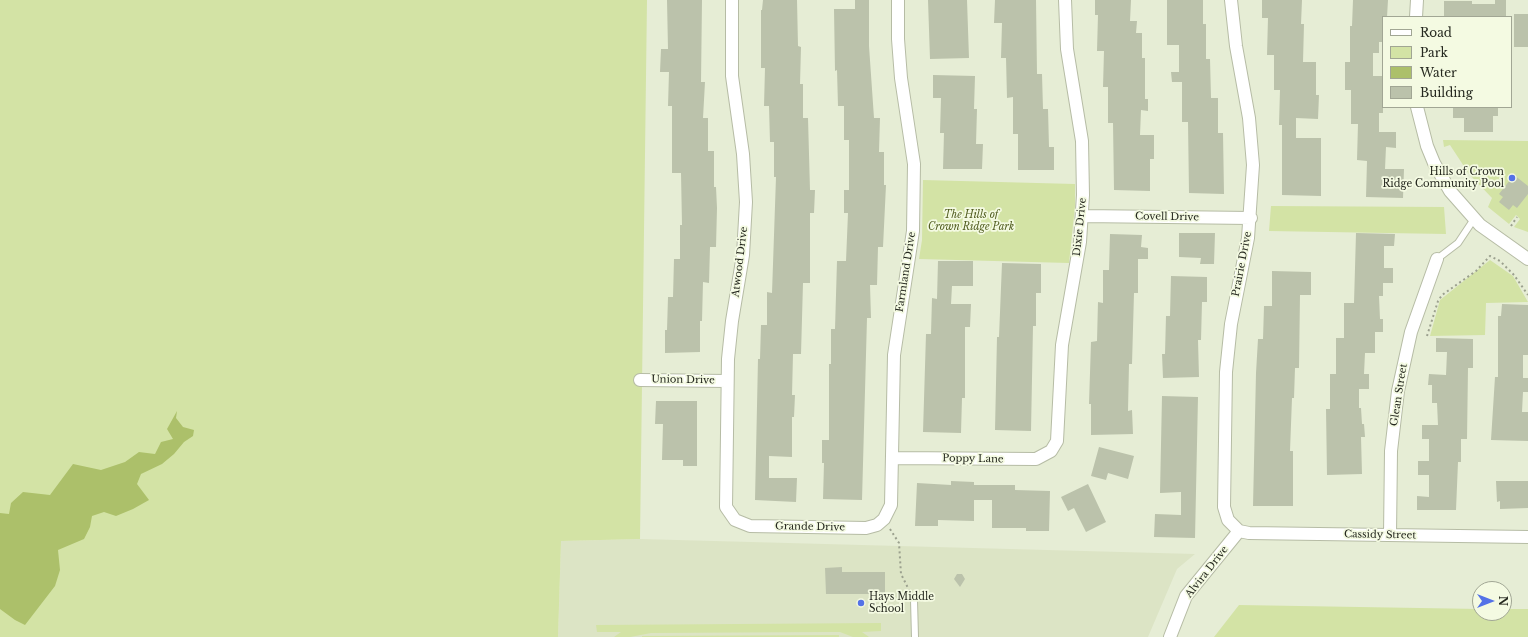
<!DOCTYPE html>
<html>
<head>
<meta charset="utf-8">
<style>
  body { margin:0 }
  #map { position:relative; width:1528px; height:637px; overflow:hidden; background:#e6edd5; font-family:"Libre Baskerville",serif }
  canvas { display:block }
  .legend { position:absolute; left:1382px; top:16px; width:130px; height:92px; box-sizing:border-box; background:#f4fae2; border:1px solid #a1a694; margin:0; padding:5px 7px; list-style:none; font-size:12px; color:#25281f }
  .legend li { display:flex; align-items:center; gap:8px; height:20px }
  .legend b { width:20px; border:1px solid #a1a694 }
  .north { position:absolute; left:1472px; top:581px; width:40px; height:40px; box-sizing:border-box; background:#f4fae2; border:1px solid #a1a694; border-radius:50%; rotate:90deg; font-size:11px; font-weight:700; line-height:16px; text-align:center; color:#25281f }
  .north::after { content:''; display:block; margin:auto; width:14px; height:18px; background:#5472e7; clip-path:polygon(50% 0,100% 100%,50% 72%,0 100%) }
</style>
</head>
<body>
<div id="map">
<canvas width="1528" height="637"></canvas>
<ul class="legend">
<li><b style="height:5px;background:#fff"></b>Road</li>
<li><b style="height:11px;background:#d3e3a5"></b>Park</li>
<li><b style="height:11px;background:#acc06a"></b>Water</li>
<li><b style="height:11px;background:#bbc2ab"></b>Building</li>
</ul>
<div class="north">N</div>
</div>
<script>
const ctx = document.querySelector('canvas').getContext('2d');
ctx.lineJoin = 'round';
function paint(path, color) { ctx.fillStyle = color; ctx.fill(path, 'evenodd'); }
const poly = rows => new Path2D(rows.map(r => 'M' + r).join(''));
function strokePath(path, color, width, dash) { ctx.strokeStyle = color; ctx.lineWidth = width; ctx.lineCap = dash ? 'butt' : 'round'; ctx.setLineDash(dash || []); ctx.stroke(path); }
function drawText(font, color, halo, rows, align = 'center') {
  ctx.font = font + ' "Libre Baskerville",serif'; ctx.lineWidth = 3.5; ctx.setLineDash([]); ctx.textBaseline = 'middle'; ctx.strokeStyle = halo; ctx.fillStyle = color; for (const [text, x, y, turn = 0] of rows) {
    ctx.save(); ctx.translate(x, y); ctx.rotate((+turn || 0) * Math.PI / 180); ctx.textAlign = isNaN(turn) ? turn : align; if (halo) ctx.strokeText(text, 0, 0); ctx.fillText(text, 0, 0); ctx.restore();
  }
}
paint(poly([
  [640,539,1195,554,1177,569,1148,637,558,637,561,541]
]), '#dce4c5');
paint(poly([
  [0,0,647,0,640,539,561,541,558,637,0,637],
  [1443,140,1528,141,1528,232,1514,227,1520,219,1516,215,1509,224,1488,207,1492,198,1469,174,1450,145,1444,147],
  [923,180,1075,184,1075,206,1069,263,919,259,922,240],
  [1271,206,1444,207,1446,234,1269,231],
  [1490,260,1513,276,1528,302,1486,303,1485,335,1430,336,1440,300],
  [1239,605,1480,609,1480,613,1504,613,1504,609,1528,609,1528,637,1214,637],
  [881,623,881,631,862,632,869,637,853,637,840,632,830,632,651,633,630,637,614,637,621,632,597,632,596,625],
  [839,635,839,637,642,637,642,636]
]), '#d3e3a5');
paint(poly([
  [177,411,176,418,183,427,194,430,193,436,184,442,174,454,162,464,141,474,137,484,149,500,133,509,116,516,104,512,92,516,90,527,84,539,58,550,60,570,55,586,25,625,15,620,0,609,0,513,9,514,11,503,23,492,50,495,73,464,101,470,125,462,139,452,155,454,161,442,173,439,167,429]
]), '#acc06a');
paint(poly([
  [667,0,702,0,701,82,705,82,703,118,708,118,708,151,714,151,714,187,716,187,717,208,716,247,710,247,709,283,703,282,702,321,700,321,700,352,665,353,665,330,667,330,668,297,673,297,674,259,680,259,680,225,682,225,681,173,672,173,672,106,668,106,669,72,660,72,661,49,668,49],
  [763,0,797,0,798,46,801,47,800,84,803,84,803,118,808,118,810,190,815,190,814,213,810,213,810,283,803,283,801,354,793,354,792,395,795,395,794,417,792,417,792,457,769,456,769,478,797,478,796,502,755,500,758,359,760,359,761,325,767,325,767,292,772,293,776,177,774,177,774,142,770,142,769,106,764,106,765,68,761,68,761,10,762,10],
  [855,0,869,0,869,46,874,118,880,118,879,152,884,152,884,185,886,185,883,247,878,247,877,285,870,285,871,318,867,318,862,500,823,499,824,463,822,463,822,440,829,440,829,364,831,364,831,329,835,329,837,261,846,261,848,213,844,213,844,190,849,190,849,140,844,140,844,106,838,106,837,70,835,71,834,9,855,9],
  [928,0,967,0,969,58,930,59],
  [995,0,1036,0,1037,74,1042,74,1043,109,1048,109,1049,147,1054,147,1054,170,1018,170,1018,134,1013,134,1013,97,1007,98,1006,58,1001,58,1002,23,994,23],
  [1095,0,1131,0,1130,21,1137,21,1136,33,1142,33,1142,58,1145,58,1145,99,1148,99,1148,111,1141,110,1140,135,1154,135,1154,159,1150,159,1150,191,1114,190,1113,123,1108,123,1108,87,1103,87,1104,51,1097,51,1098,15,1095,15],
  [1167,0,1203,0,1203,24,1206,24,1206,59,1210,59,1211,98,1218,98,1218,133,1223,133,1224,194,1189,193,1188,122,1182,122,1182,82,1172,82,1171,72,1179,72,1179,45,1167,45],
  [1262,0,1302,0,1301,24,1304,24,1303,62,1316,62,1316,95,1319,95,1318,119,1296,118,1296,138,1321,138,1321,196,1282,195,1282,125,1279,125,1280,90,1274,90,1274,55,1267,55,1268,18,1262,18],
  [1353,0,1388,0,1387,17,1383,17,1383,42,1379,42,1379,53,1373,53,1373,76,1383,76,1383,113,1379,113,1379,132,1396,132,1396,148,1386,147,1385,169,1404,169,1403,198,1366,197,1367,161,1357,160,1358,124,1351,124,1351,90,1345,90,1345,62,1350,62,1350,26,1352,26],
  [1495,0,1506,0,1506,17,1444,17,1444,1,1472,1,1472,4,1495,4],
  [1514,14,1528,14,1528,47,1514,47],
  [933,75,975,76,974,109,977,109,976,144,983,144,982,169,943,169,944,133,940,133,941,98,933,98],
  [1453,107,1498,107,1498,116,1493,116,1493,132,1464,132,1464,118,1453,118],
  [1514,175,1528,186,1528,194,1517,208,1513,205,1509,210,1499,202,1503,197,1499,194],
  [1179,233,1215,233,1214,264,1200,264,1201,258,1179,257],
  [1356,233,1395,234,1394,246,1384,246,1384,268,1393,268,1393,283,1383,283,1383,296,1379,296,1380,319,1383,319,1383,332,1375,332,1375,353,1365,353,1364,374,1369,374,1369,389,1359,389,1359,408,1361,408,1362,424,1364,424,1365,437,1361,437,1362,474,1327,475,1326,409,1330,409,1330,374,1336,374,1336,338,1344,338,1344,303,1354,303],
  [1110,234,1142,235,1141,247,1148,248,1148,259,1138,259,1138,293,1134,293,1132,364,1129,364,1128,411,1132,410,1133,434,1091,435,1091,404,1089,404,1091,342,1097,341,1098,302,1103,303,1103,270,1109,270],
  [938,261,973,261,973,286,952,286,951,304,971,304,970,327,965,327,965,398,962,398,961,433,923,432,926,334,931,334,932,298,937,299],
  [1002,263,1041,264,1041,293,1036,293,1036,326,1033,326,1031,431,995,430,997,337,999,337],
  [1272,271,1311,272,1311,295,1300,295,1299,368,1295,368,1294,398,1292,398,1290,451,1293,451,1293,506,1253,506,1256,373,1258,339,1263,339,1264,306,1272,306],
  [1171,276,1207,277,1207,302,1202,302,1201,340,1198,340,1199,377,1163,378,1162,354,1165,354,1166,316,1170,316],
  [1502,304,1528,305,1528,355,1523,355,1523,378,1528,378,1528,392,1523,392,1522,412,1528,412,1528,441,1491,440,1495,377,1498,377,1498,316,1501,316],
  [1436,338,1473,339,1473,368,1468,368,1467,439,1461,439,1461,462,1458,462,1456,510,1417,510,1417,496,1429,497,1429,475,1418,475,1418,461,1429,461,1429,439,1422,439,1422,425,1438,425,1437,403,1432,403,1432,385,1428,385,1429,374,1446,375,1447,352,1436,352],
  [1162,396,1198,397,1195,538,1154,537,1155,514,1181,515,1181,492,1160,493],
  [656,401,697,401,697,466,683,466,683,460,662,460,663,424,655,424],
  [1099,447,1134,456,1128,479,1108,473,1106,480,1091,476],
  [951,481,974,482,974,485,1015,485,1015,490,1050,491,1049,531,1026,531,1026,528,992,528,992,500,974,500,974,521,938,520,938,526,915,526,917,483,951,485],
  [1496,481,1528,481,1528,508,1500,509,1500,501,1497,502],
  [1088,484,1106,522,1086,532,1074,508,1068,511,1061,497],
  [842,567,842,572,885,572,885,594,826,594,825,568],
  [957,574,962,574,965,579,960,587,954,579]
]), '#bbc2ab');
const service = poly([
  [1437,259,1458,243,1474,219],
  [914,600,915,637]
]);
const minor = poly([
  [732,0,732,76,743,154,746,202,743,255,732,321,728,359,726,507,735,520,750,526,866,528,877,525,884,519,891,505,894,355,913,231,914,164,901,78,898,39,898,0],
  [1231,0,1236,46,1249,118,1253,165,1248,238,1231,324,1226,372,1224,507,1228,520,1239,531,1249,533,1528,537],
  [1416,17,1417,0],
  [1417,107,1427,146,1434,163,1450,191,1480,225,1528,259],
  [1082,216,1251,218],
  [640,380,727,381],
  [892,458,1036,459,1051,451,1057,441,1062,345,1080,242,1083,195,1082,141,1067,49,1065,0],
  [1390,535,1391,451,1398,391,1411,332,1437,259],
  [1170,637,1186,596,1239,531]
]);
strokePath(service, '#b6bca5', 8);
strokePath(minor, '#b6bca5', 14);
strokePath(poly([
  [1511,226,1517,217],
  [1427,336,1438,301,1442,295,1476,271,1490,256,1500,261,1514,275,1528,295],
  [890,529,899,543,901,574,910,592]
]), '#9ba08e', 2, [2, 3]);
strokePath(service, '#fff', 6);
strokePath(minor, '#fff', 12);
for (const [x, y, r, color] of [
  [1512,178,4,"#5472e7"],
  [861,603,4,"#5472e7"]
]) { const dot = new Path2D(); dot.arc(x, y, r, 0, 2 * Math.PI); ctx.fillStyle = color; ctx.fill(dot); strokePath(dot, '#f4fae2', 1.5); }
drawText('10px', '#25281f', '#f4fae2', [
  ["Hills of Crown",1504,172],
  ["Ridge Community Pool",1504,184],
  ["Hays Middle",869,597,"left"],
  ["School",869,609,"left"]
], 'right');
drawText('italic 10px', '#515d20', '#f4fae2', [
  ["The Hills of",971,215],
  ["Crown Ridge Park",971,227]
]);
drawText('10px', '#25281f', '#f4fae2', [
  ["Covell Drive",1167,217,1],
  ["Dixie Drive",1080,227,-84],
  ["Atwood Drive",740,262,-83],
  ["Prairie Drive",1242,264,-79],
  ["Farmland Drive",906,272,-81],
  ["Union Drive",683,380,1],
  ["Glean Street",1399,395,-81],
  ["Poppy Lane",973,459,1],
  ["Grande Drive",810,527,1],
  ["Cassidy Street",1380,535,1],
  ["Alvira Drive",1207,572,-52]
]);
</script>
</body>
</html>
